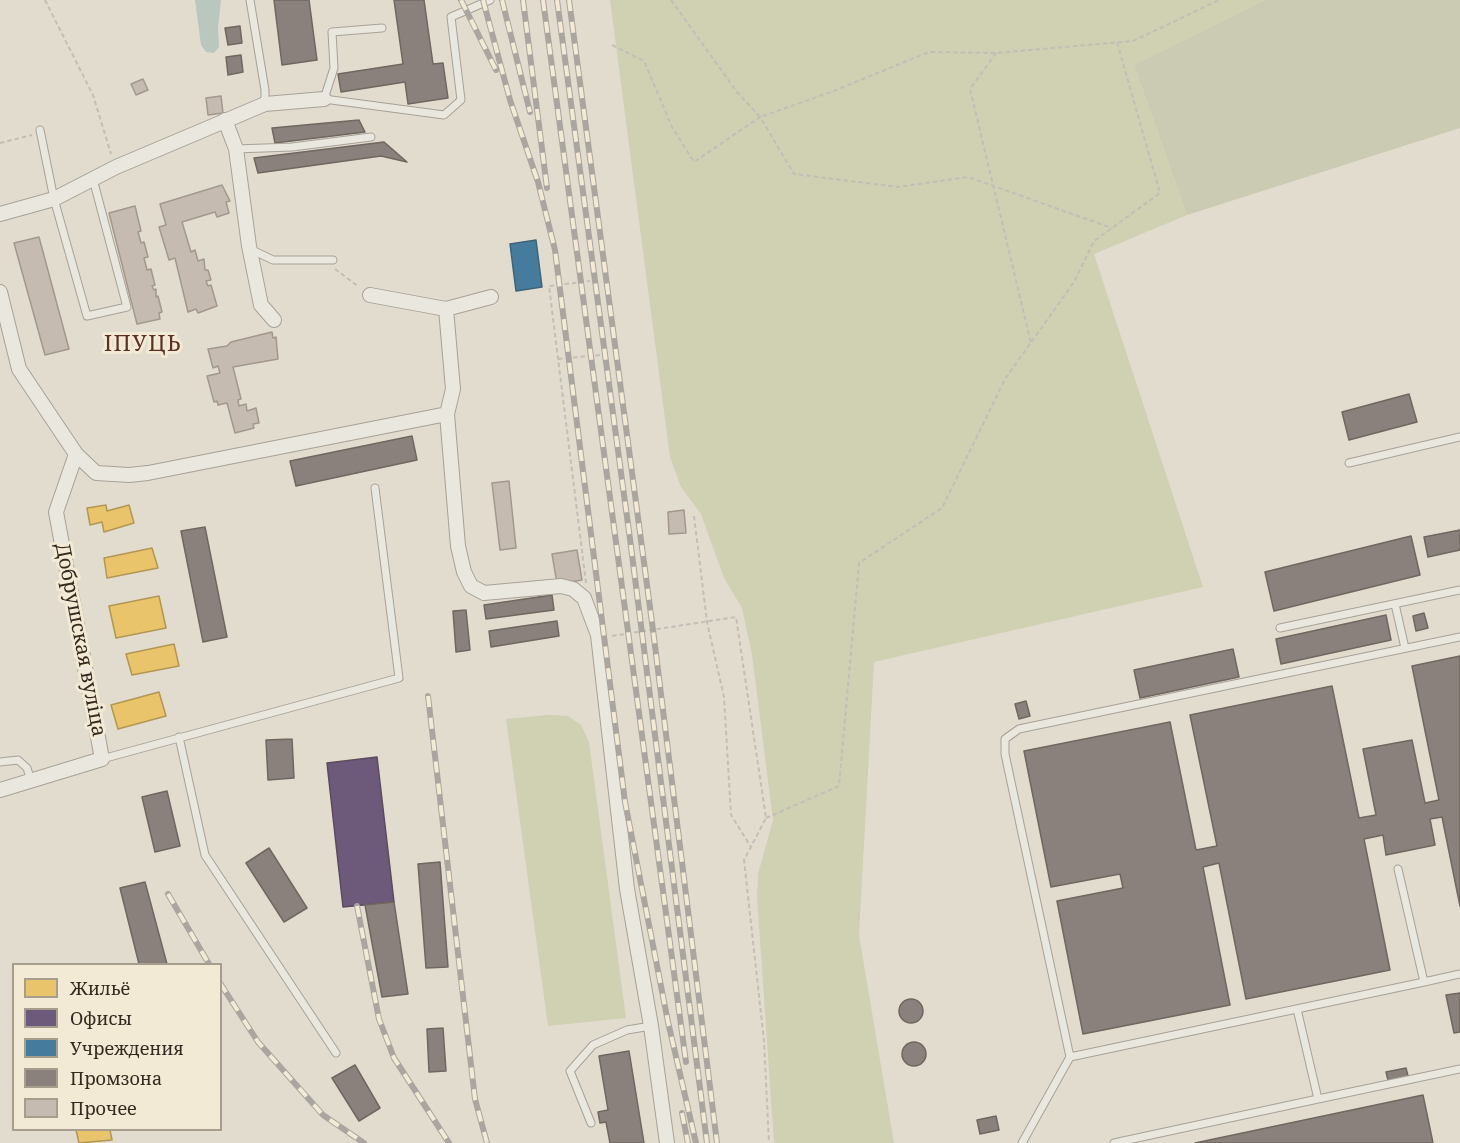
<!DOCTYPE html>
<html>
<head>
<meta charset="utf-8">
<style>
  body { margin:0 }
  #map { position:relative; width:1460px; height:1143px; overflow:hidden; background:#e2dccf; font-family:"Noto Serif",serif }
  canvas { display:block }
  .legend { position:absolute; left:12px; top:963px; width:210px; height:168px; box-sizing:border-box; background:#f2ead5; border:2px solid #a69d8d; margin:0; padding:8px 10px; list-style:none; font-size:18px; color:#352a20 }
  .legend li { display:flex; align-items:center; gap:12px; height:30px }
  .legend b { width:30px; border:2px solid #a69d8d }
</style>
</head>
<body>
<div id="map">
<canvas width="1460" height="1143"></canvas>
<ul class="legend">
<li><b style="height:16px;background:#e9c46a"></b>Жильё</li>
<li><b style="height:16px;background:#6d597a"></b>Офисы</li>
<li><b style="height:16px;background:#457b9d"></b>Учреждения</li>
<li><b style="height:16px;background:#8a817c"></b>Промзона</li>
<li><b style="height:16px;background:#c5bbb0"></b>Прочее</li>
</ul>
</div>
<script>
const ctx = document.querySelector('canvas').getContext('2d');
ctx.lineJoin = 'round';
function paint(path, color) { ctx.fillStyle = color; ctx.fill(path, 'evenodd'); }
const poly = rows => new Path2D(rows.map(r => 'M' + r).join(''));
function strokePath(path, color, width, dash) { ctx.strokeStyle = color; ctx.lineWidth = width; ctx.lineCap = dash ? 'butt' : 'round'; ctx.setLineDash(dash || []); ctx.stroke(path); }
function drawText(font, color, halo, rows, align = 'center') {
  ctx.font = font + ' "Noto Serif",serif'; ctx.lineWidth = 6; ctx.setLineDash([]); ctx.textBaseline = 'middle'; ctx.strokeStyle = halo; ctx.fillStyle = color; for (const [text, x, y, turn = 0] of rows) {
    ctx.save(); ctx.translate(x, y); ctx.rotate((+turn || 0) * Math.PI / 180); ctx.textAlign = isNaN(turn) ? turn : align; if (halo) ctx.strokeText(text, 0, 0); ctx.fillText(text, 0, 0); ctx.restore();
  }
}
paint(poly([
  [610,0,1265,0,1134,65,1187,215,1094,254,1203,587,874,662,859,935,894,1143,774,1143,757,896,758,874,773,820,752,655,742,608,724,578,701,514,681,487,670,457],
  [547,715,568,716,581,725,589,742,626,1018,548,1026,506,719]
]), '#d0d0b3');
paint(poly([
  [1265,0,1460,0,1460,128,1187,215,1134,65]
]), '#cbcab2');
paint(poly([
  [195,0,221,0,218,28,219,47,214,53,206,52,201,45]
]), '#b9c7be');
const homes = poly([
  [106,505,107,511,129,505,134,523,104,532,102,522,90,525,87,508,106,505],
  [152,548,158,568,107,578,104,558,152,548],
  [159,596,166,628,116,638,109,606,159,596],
  [174,644,179,666,132,675,126,654,174,644],
  [159,692,166,716,118,729,111,705,159,692],
  [76,1130,110,1130,112,1140,79,1143,76,1130]
]);
paint(homes, '#e9c46a');
strokePath(homes, '#b39654', 1.5);
const offices = poly([
  [377,757,394,902,343,907,327,763,377,757]
]);
paint(offices, '#6d597a');
strokePath(offices, '#5c4b5f', 1.5);
const public = poly([
  [536,240,542,287,516,291,510,244,536,240]
]);
paint(public, '#457b9d');
strokePath(public, '#406378', 1.5);
const industry = poly([
  [274,0,309,0,317,60,282,65,274,0],
  [394,0,424,0,433,64,443,63,448,98,408,104,405,82,341,92,338,74,403,64,394,0],
  [240,26,242,43,228,45,225,28,240,26],
  [241,55,243,72,228,75,226,57,241,55],
  [359,120,365,132,275,143,272,128,359,120],
  [384,142,407,162,381,156,258,173,254,158,384,142],
  [1409,394,1417,422,1349,440,1342,412,1409,394],
  [412,436,417,460,296,486,290,461,412,436],
  [205,527,227,637,203,642,181,531,205,527],
  [1460,530,1460,550,1428,557,1424,537,1460,530],
  [1411,536,1420,575,1274,611,1265,572,1411,536],
  [552,595,554,610,486,619,484,605,552,595],
  [466,610,470,650,456,652,453,611,466,610],
  [1424,613,1428,628,1416,631,1413,616,1424,613],
  [1386,615,1391,640,1281,664,1276,639,1386,615],
  [557,621,559,636,491,647,489,631,557,621],
  [1233,649,1239,677,1140,698,1134,670,1233,649],
  [1460,656,1460,906,1442,817,1430,819,1435,845,1386,855,1383,835,1364,839,1390,970,1246,999,1219,863,1203,867,1230,1005,1083,1034,1057,901,1123,888,1120,874,1051,887,1024,751,1170,722,1196,850,1217,846,1190,715,1332,686,1359,818,1376,815,1363,749,1412,740,1425,803,1439,800,1412,666,1460,656],
  [1026,701,1030,716,1019,719,1015,704,1026,701],
  [292,739,294,778,268,780,266,740,292,739],
  [167,791,180,846,155,852,142,797,167,791],
  [269,848,307,908,284,922,246,863,269,848],
  [440,862,448,967,426,968,418,864,440,862],
  [145,882,167,964,139,964,120,888,145,882],
  [394,902,408,994,382,997,365,905,394,902],
  [1460,993,1460,1032,1454,1033,1446,995,1460,993],
  '899 1011a12 12 0 1 1 24 0a12 12 0 1 1-24 0Z',
  [443,1028,446,1071,429,1072,427,1029,443,1028],
  '902 1054a12 12 0 1 1 24 0a12 12 0 1 1-24 0Z',
  [629,1051,644,1143,610,1143,606,1122,600,1123,598,1112,608,1110,599,1056,629,1051],
  [355,1065,380,1108,359,1121,332,1078,355,1065],
  [1406,1068,1409,1080,1389,1084,1386,1072,1406,1068],
  [1423,1095,1433,1143,1195,1143,1423,1095],
  [996,1116,999,1130,980,1134,977,1120,996,1116]
]);
paint(industry, '#8a817c');
strokePath(industry, '#706760', 1.5);
const building = poly([
  [143,79,148,90,136,95,131,84,143,79],
  [221,96,223,113,208,115,206,98,221,96],
  [222,185,230,201,226,202,229,213,217,217,215,212,182,222,191,252,195,250,198,261,204,259,205,270,208,270,211,280,206,281,208,286,211,285,217,306,198,313,196,309,188,312,175,258,169,260,159,227,166,225,160,204,222,185],
  [135,206,141,231,138,232,140,239,141,243,144,242,148,257,144,258,147,270,151,269,155,285,152,286,154,290,156,289,156,297,158,296,162,312,159,313,160,319,137,324,109,213,135,206],
  [39,237,69,349,45,355,14,243,39,237],
  [272,332,273,338,276,337,278,359,233,367,241,399,238,400,239,406,246,404,247,411,256,408,259,423,253,424,254,428,235,433,227,403,218,405,217,401,214,402,207,376,220,373,218,366,213,368,208,349,227,346,231,342,272,332],
  [509,481,516,548,500,550,492,483,509,481],
  [684,510,686,533,669,534,668,512,684,510],
  [577,550,582,580,557,584,552,554,577,550]
]);
paint(building, '#c5bbb0');
strokePath(building, '#a2988e', 1.5);
const service = poly([
  [250,0,265,90,265,104],
  [382,28,332,32,334,68,324,99,444,115,461,100,451,17,490,0],
  [40,130,54,199,87,316,127,307,93,179],
  [236,149,292,147,371,137],
  [250,249,273,260,333,260],
  [1349,463,1460,437],
  [1395,604,1405,648],
  [1280,628,1460,590],
  [179,737,205,855,336,1053],
  [102,759,399,678,375,488],
  [0,762,18,760,27,768,31,781],
  [1398,869,1424,982,1070,1057,1005,754,1005,739,1019,729,1460,637],
  [1424,982,1460,974],
  [1318,1099,1460,1069],
  [591,1123,570,1071,593,1045,627,1030,651,1026],
  [1022,1143,1070,1057],
  [1114,1143,1318,1099,1297,1009]
]);
const minor = poly([
  [225,120,236,149,249,246,261,305,274,320],
  [0,214,54,199,116,167,265,104,324,99],
  [0,292,19,369,76,454,96,473,129,475,148,473,447,414],
  [370,295,446,309,453,389,447,414,458,546,464,572,471,586,484,593,561,586,573,589,584,598,598,635,627,889,651,1026,667,1143],
  [446,309,491,297],
  [0,790,102,759,56,512,76,454]
]);
strokePath(service, '#a7a197', 9);
strokePath(minor, '#a7a197', 16);
strokePath(poly([
  [45,0,93,95,111,154],
  [671,0,737,92,760,117,831,92,929,52,996,53,1133,41,1219,0],
  [612,45,644,61,672,127,694,162,760,117,794,174,898,187,968,177,1112,228],
  [996,53,970,89,1031,343],
  [0,143,32,135],
  [335,269,359,287],
  [558,359,600,355],
  [694,516,707,622,724,697,731,815,751,847],
  [586,583,549,286,590,281],
  [612,636,736,617,766,818,744,860,764,1041,769,1143],
  [766,818,839,786,859,563,942,508,1005,379,1074,282,1094,241,1160,193,1117,42]
]), '#c3beb6', 2, [4.5, 3]);
strokePath(service, '#eae7df', 7);
strokePath(minor, '#eae7df', 14);
const rail = poly([
  [461,0,496,70],
  [483,0,510,100,538,182,555,250,625,802,668,1022,696,1143],
  [502,0,530,112],
  [523,0,547,188],
  [543,0,686,1062],
  [557,0,630,539,707,1143],
  [569,0,653,630,717,1143],
  [428,696,475,1099,487,1143],
  [168,894,209,964],
  [357,906,379,1019,394,1058,449,1143],
  [220,983,258,1042,323,1115,364,1143],
  [682,1113,688,1143]
]);
strokePath(rail, '#aaa69f', 6);
strokePath(rail, '#f2ead5', 4, [11]);
drawText('20px', '#352a20', '#f2ead5', [
  ["Добрушская вуліца",80,640,79]
]);
ctx.letterSpacing = '1.5px';
drawText('22px', '#5d3024', '#f2ead5', [
  ["ІПУЦЬ",143,345]
]);
ctx.letterSpacing = '0px';
</script>
</body>
</html>
